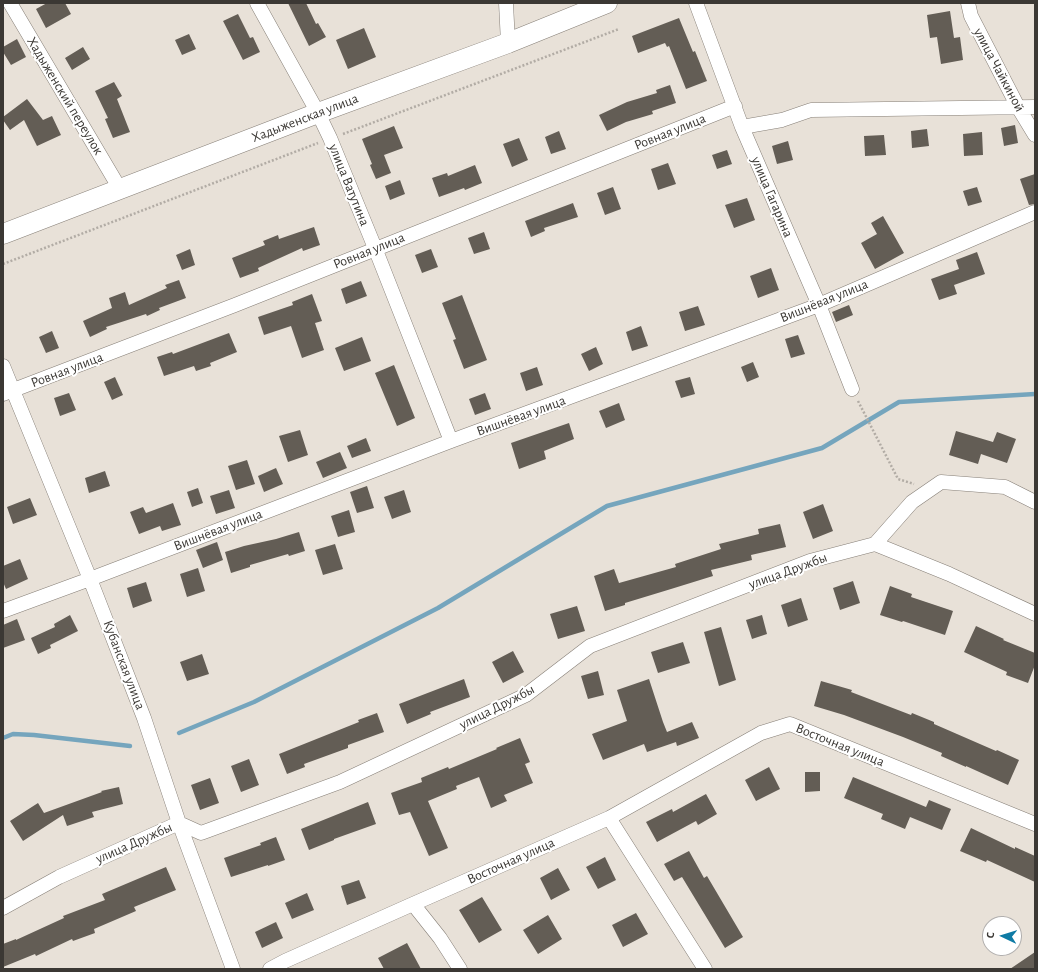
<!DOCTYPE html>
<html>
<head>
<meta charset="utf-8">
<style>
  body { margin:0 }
  #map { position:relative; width:1038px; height:972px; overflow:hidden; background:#e8e1d8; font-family:"Alegreya Sans",sans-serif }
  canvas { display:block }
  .frame { position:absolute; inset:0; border:4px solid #3b3834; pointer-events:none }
  .north { position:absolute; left:982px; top:916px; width:40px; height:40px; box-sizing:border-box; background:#fff; border:1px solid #b1afae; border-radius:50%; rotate:274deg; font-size:11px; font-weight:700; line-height:16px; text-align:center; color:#3b3834 }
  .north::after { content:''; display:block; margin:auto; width:14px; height:18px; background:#0f7ba5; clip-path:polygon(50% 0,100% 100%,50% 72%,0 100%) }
</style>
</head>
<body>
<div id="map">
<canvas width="1038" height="972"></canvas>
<div class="frame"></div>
<div class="north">С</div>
</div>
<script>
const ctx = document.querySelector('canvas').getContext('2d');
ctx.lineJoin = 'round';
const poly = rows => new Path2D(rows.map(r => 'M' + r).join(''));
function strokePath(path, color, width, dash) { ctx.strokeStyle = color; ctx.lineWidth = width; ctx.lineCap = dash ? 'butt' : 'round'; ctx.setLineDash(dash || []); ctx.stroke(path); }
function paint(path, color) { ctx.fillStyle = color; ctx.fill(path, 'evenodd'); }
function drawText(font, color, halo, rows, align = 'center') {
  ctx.font = font + ' "Alegreya Sans",sans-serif'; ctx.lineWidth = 4; ctx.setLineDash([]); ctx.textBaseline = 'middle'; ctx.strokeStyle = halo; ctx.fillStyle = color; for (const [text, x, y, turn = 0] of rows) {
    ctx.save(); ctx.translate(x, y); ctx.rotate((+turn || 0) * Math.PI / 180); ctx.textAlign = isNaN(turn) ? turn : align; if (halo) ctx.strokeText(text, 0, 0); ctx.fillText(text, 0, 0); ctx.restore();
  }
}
strokePath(poly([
  [179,733,254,702,438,608,607,506,822,448,899,402,1035,394],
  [3,738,13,734,34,735,130,746]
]), '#75a5bd', 4.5);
paint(poly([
  [47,3,65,3,71,14,46,28,36,9],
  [288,3,306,3,316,24,318,23,326,37,309,46],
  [950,11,954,38,960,37,963,60,941,64,937,37,930,38,927,15],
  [238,14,250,38,253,37,260,52,243,60,223,21],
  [679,18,693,52,695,51,707,81,686,89,669,46,667,47,665,43,638,53,632,36],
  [364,28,376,57,348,69,336,40],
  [189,34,196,49,182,55,175,40],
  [17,39,26,57,11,65,3,52,3,47],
  [83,47,90,59,72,70,65,58],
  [114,82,122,96,117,99,130,132,113,138,105,119,108,118,95,91],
  [670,85,676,103,652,111,653,114,626,122,607,131,599,115,627,102,657,93,656,90],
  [27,99,43,120,52,116,61,135,37,146,24,120,10,130,3,120,3,117],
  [1015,125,1018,143,1004,146,1001,128],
  [394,126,403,148,384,155,391,173,376,179,370,165,372,164,362,139],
  [927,129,929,146,912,148,911,131],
  [559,131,566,149,551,154,545,137],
  [982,132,983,155,964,156,963,134],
  [884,135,886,155,865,156,864,136],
  [519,138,528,160,512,167,503,144],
  [788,141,793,160,777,164,772,146],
  [727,150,732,164,717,169,712,155],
  [668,163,676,184,658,190,651,169],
  [475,165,482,183,465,190,464,188,439,197,432,178,447,173,448,176],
  [1035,174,1035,204,1029,205,1020,179],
  [400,180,405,194,390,200,385,186],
  [613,187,621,209,605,215,597,193],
  [977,187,982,202,968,206,963,191],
  [747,198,755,220,734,228,725,205],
  [573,203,578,217,544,228,545,231,531,237,525,221],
  [883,216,904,253,875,269,861,243,877,234,871,223],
  [314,227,320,245,303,251,302,248,258,268,259,271,240,278,232,258,265,245,263,241,278,235,279,239],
  [484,232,490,249,474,254,468,238],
  [190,249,195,265,182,270,176,255],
  [431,249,438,267,422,273,415,255],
  [977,252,985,274,954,285,957,294,939,300,931,279,959,269,956,260],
  [771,268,779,290,758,298,750,276],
  [179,280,186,298,159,308,160,310,147,316,146,314,106,327,107,329,90,337,83,321,112,308,109,298,125,292,129,305,167,288,165,285],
  [361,281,367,296,346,304,341,289],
  [312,294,322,321,315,323,324,350,302,358,291,326,264,335,258,317,293,305,292,302],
  [462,295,487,360,464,369,453,340,456,339,442,303],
  [849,305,853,315,836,322,832,312],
  [698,306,705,325,685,331,679,312],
  [641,326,648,346,632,351,626,332],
  [52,331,59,348,46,353,39,337],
  [229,333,237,352,210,363,211,366,196,371,194,366,164,376,157,357,172,352,173,354],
  [798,335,805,354,791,358,785,339],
  [362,337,371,361,344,371,335,348],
  [596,347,603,364,589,371,581,354],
  [753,362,759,377,747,382,741,367],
  [394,365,415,418,397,426,375,373],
  [537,367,543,385,526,391,520,373],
  [115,377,123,395,112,400,104,382],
  [690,377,695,394,681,398,675,381],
  [69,393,76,410,60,416,54,398],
  [485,393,491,409,475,415,469,399],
  [619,403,625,420,606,428,599,411],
  [569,423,574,439,544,451,546,459,519,469,511,443],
  [300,430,308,455,288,462,279,436],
  [956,431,993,442,997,432,1016,439,1007,463,981,454,978,464,949,455],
  [366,438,371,451,352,458,347,446],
  [340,452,347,468,323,478,316,462],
  [247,460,255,484,236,490,228,466],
  [276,468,283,484,264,492,258,476],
  [105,471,110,486,89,493,85,478],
  [367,486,374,508,357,513,350,492],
  [198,488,203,503,192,507,187,492],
  [229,490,235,508,216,514,210,496],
  [404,490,411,512,392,519,384,497],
  [30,498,37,515,13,524,7,507],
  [173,503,181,525,162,531,160,526,139,534,130,512,143,507,146,513],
  [823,504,833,531,813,539,803,512],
  [349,510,355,532,338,537,331,516],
  [780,524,786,547,751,555,752,560,711,570,713,576,671,589,625,603,625,605,605,611,594,576,614,569,619,583,676,567,675,564,721,549,719,544,759,534,758,529],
  [299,532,305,551,289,556,288,554,250,565,250,567,231,573,225,552,244,546,276,539],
  [217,542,223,560,203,568,196,550],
  [335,544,343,569,323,575,315,550],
  [20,559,28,579,6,589,3,582,3,566],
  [198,568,205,591,187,597,180,574],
  [853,581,860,603,840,610,833,588],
  [146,582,152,601,133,608,127,588],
  [890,586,912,594,911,597,953,611,945,635,903,621,902,622,880,615],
  [801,598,808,620,788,627,781,605],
  [577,606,585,631,558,639,550,614],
  [70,615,78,631,50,645,51,648,38,654,31,638,55,627,54,624],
  [762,615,767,634,752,639,746,620],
  [17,619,25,640,3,648,3,625],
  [976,626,1004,639,1003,640,1035,653,1035,665,1028,683,1006,675,1007,672,964,652],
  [721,627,736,680,719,686,704,632],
  [683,642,690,663,658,673,651,652],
  [513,651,524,672,503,683,492,662],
  [202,654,209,674,187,681,180,662],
  [598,671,604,695,588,699,581,676],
  [464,679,470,697,430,712,431,714,407,724,399,704],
  [649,679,663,722,667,732,692,722,699,738,677,746,676,742,647,752,644,744,603,760,592,734,627,721,617,690],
  [821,681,852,690,851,692,911,715,912,713,934,722,934,724,996,751,997,750,1019,760,1008,785,966,766,966,767,941,756,942,753,903,737,844,715,814,706],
  [377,713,384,732,348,745,348,748,304,764,305,767,287,774,279,754,359,722,358,720],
  [520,738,530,762,525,764,533,783,504,795,507,801,491,808,479,777,456,786,457,789,428,801,448,848,429,856,410,812,399,815,391,793,422,782,421,778,448,767,449,769,497,749,496,748],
  [249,759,259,785,241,792,231,766],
  [769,767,780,789,756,801,745,780],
  [805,772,820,772,820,791,805,792],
  [853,777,926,807,929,800,951,809,942,830,910,817,905,829,881,819,883,814,844,798],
  [210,778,219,803,200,810,191,785],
  [119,787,123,804,92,812,94,817,67,826,63,815,23,841,10,821,38,803,44,813,102,792,101,791],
  [706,794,717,814,698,825,696,821,657,842,646,822,672,809,673,812],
  [368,802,376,824,334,839,334,840,309,850,301,829],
  [971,828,1015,849,1015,847,1035,856,1035,882,987,860,986,862,960,851],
  [276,837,285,860,268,866,268,865,231,877,224,858,261,845,260,843],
  [689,851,704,878,707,876,743,937,725,948,682,877,674,881,664,864],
  [605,857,616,880,598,889,586,867],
  [166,867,176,890,134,907,136,911,94,929,95,933,73,941,72,939,36,956,35,954,3,967,3,944,16,939,16,940,64,918,63,916,105,900,102,894],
  [558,868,570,890,551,900,540,878],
  [359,880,366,898,347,905,341,886],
  [307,893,314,910,292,919,285,903],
  [482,897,502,930,479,943,459,910],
  [636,913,648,934,623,947,612,925],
  [548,915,562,939,538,954,523,930],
  [276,922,283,938,262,948,255,932],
  [407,943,421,969,384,969,378,958],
  [1035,952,1035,969,1010,969]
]), '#635d55');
const minor = poly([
  [10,3,120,189],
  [257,3,318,113,330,138,375,248,451,441],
  [506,3,508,43],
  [696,3,742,127,819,305,852,389],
  [968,3,971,16,1018,107,1035,135],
  [742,127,782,120,811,110,1035,107],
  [3,366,90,579,144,718,179,823,233,969],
  [3,394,235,305,735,106],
  [875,544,912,502,941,482,1005,487,1035,502],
  [3,611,90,579,451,441,819,305,1035,212],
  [609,818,705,969],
  [413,904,440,938,460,969],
  [3,908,59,877,179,823,201,833,340,782,526,695,590,646,810,561,875,544,949,574,1035,614],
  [270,969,285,961,413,904,609,818,761,733,790,724,1035,824]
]);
const secondary = poly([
  [3,234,318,113,508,43,607,3]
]);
strokePath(minor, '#867f77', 15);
strokePath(secondary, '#867f77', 21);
strokePath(poly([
  [343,134,619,29],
  [3,264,318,143],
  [858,401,898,479,914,484]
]), '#b2aca5', 2.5, [2, 2]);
strokePath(minor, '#fff', 14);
strokePath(secondary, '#fff', 20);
drawText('14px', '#3b3834', '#fff', [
  ["улица Чайкиной",999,70,62],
  ["Хадыженский переулок",65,96,59],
  ["Хадыженская улица",305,118,-21],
  ["Ровная улица",670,132,-22],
  ["улица Ватутина",349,185,68],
  ["улица Гагарина",772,197,67],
  ["Ровная улица",369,251,-22],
  ["Вишнёвая улица",824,301,-22],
  ["Ровная улица",67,370,-21],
  ["Вишнёвая улица",521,416,-20],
  ["Вишнёвая улица",218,530,-21],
  ["улица Дружбы",788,571,-20],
  ["Кубанская улица",124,665,69],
  ["улица Дружбы",497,707,-27],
  ["Восточная улица",840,745,22],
  ["улица Дружбы",134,843,-24],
  ["Восточная улица",511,861,-24]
]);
</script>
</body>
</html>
